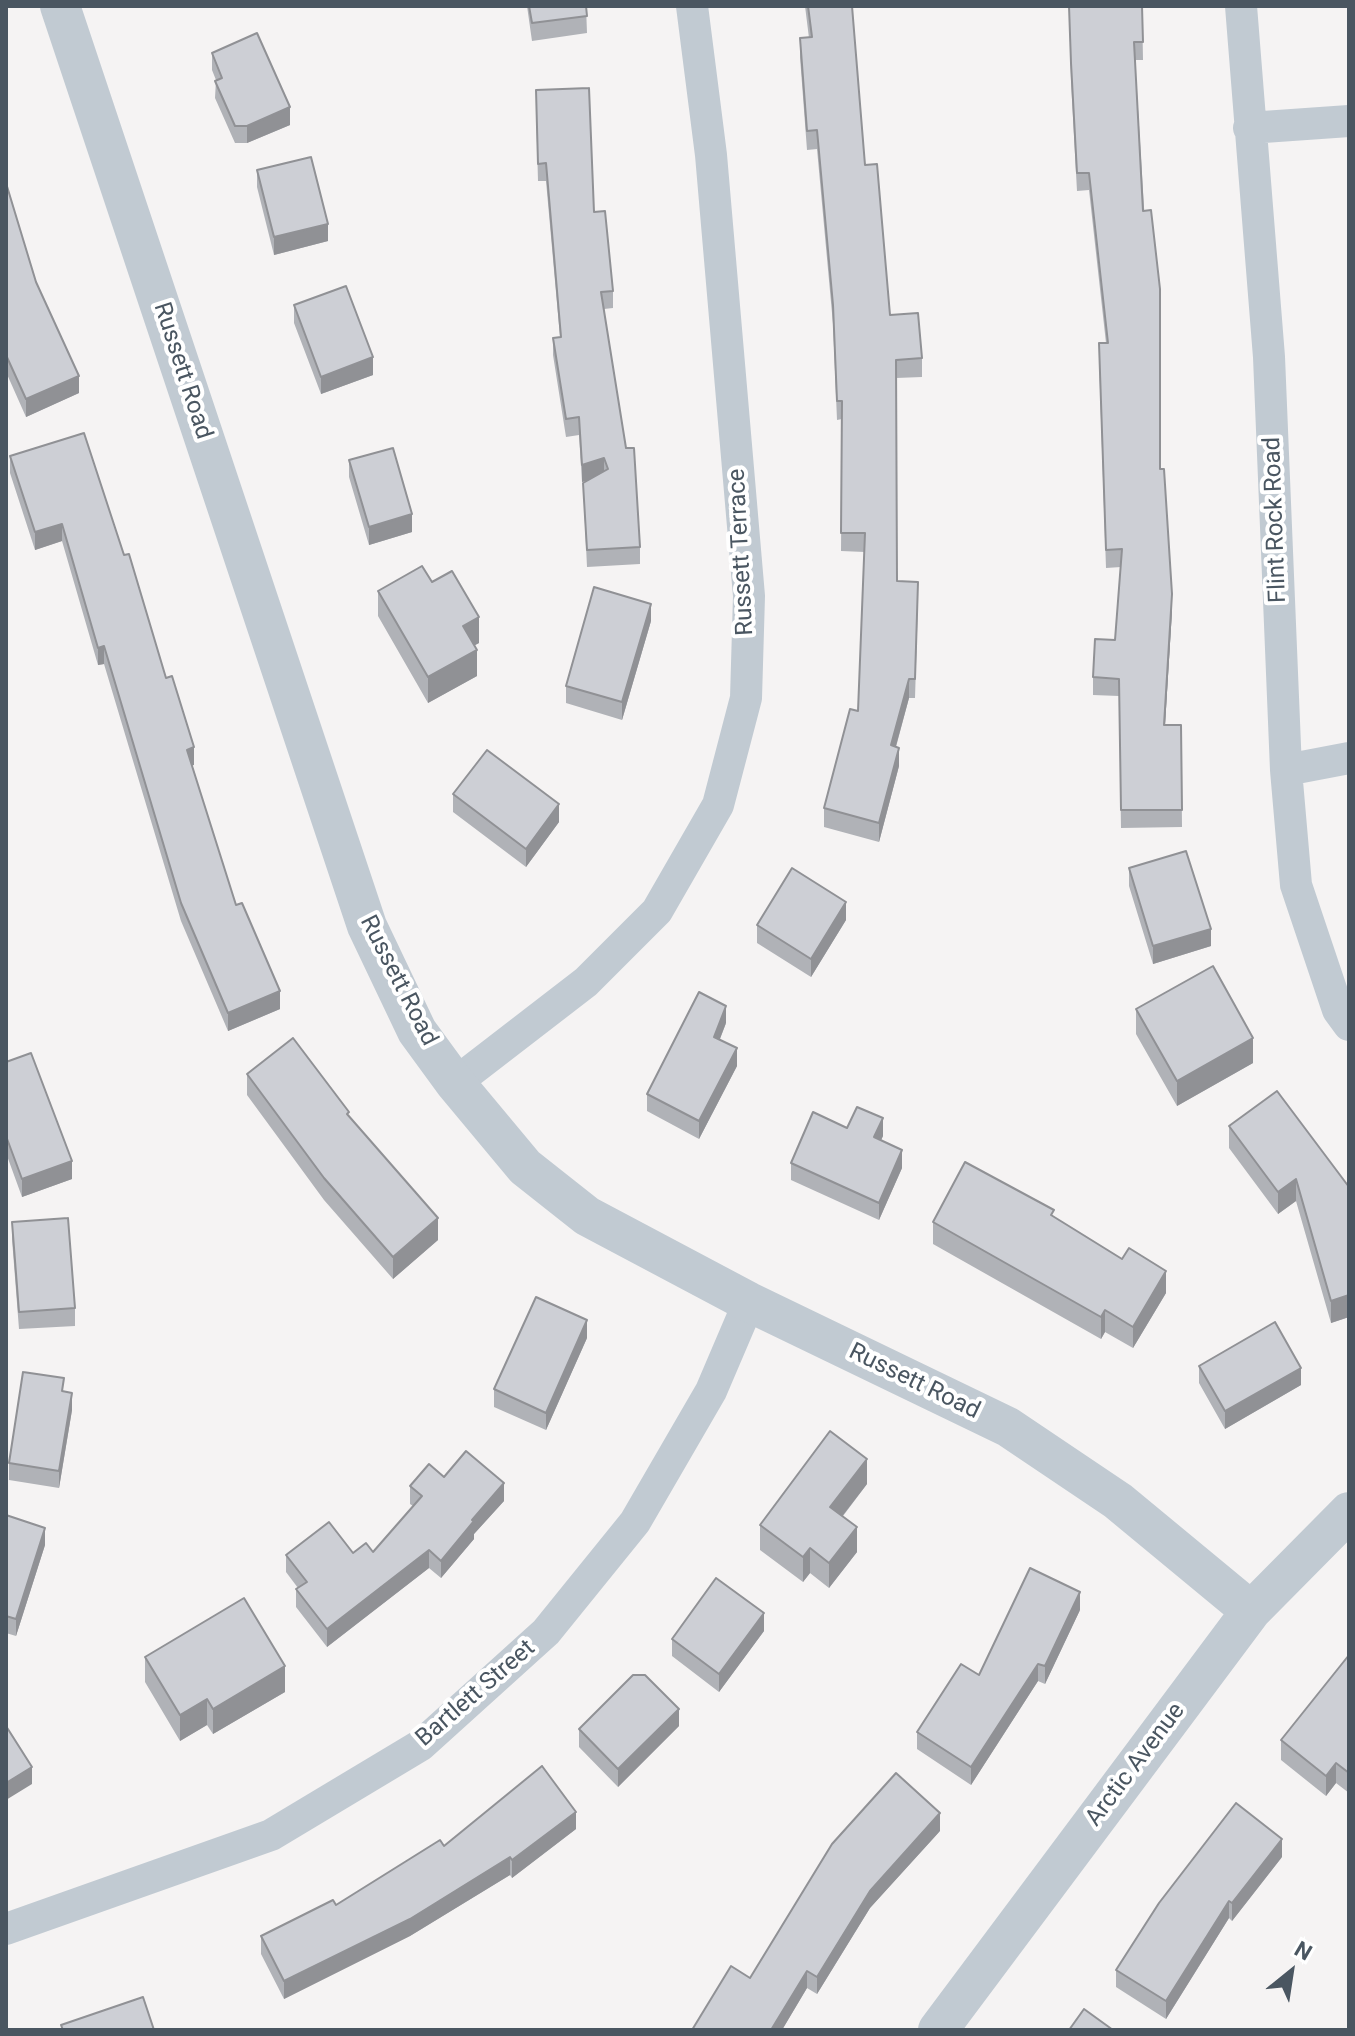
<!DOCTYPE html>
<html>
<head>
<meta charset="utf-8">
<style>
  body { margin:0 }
  #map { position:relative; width:1355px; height:2036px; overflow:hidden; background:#f5f3f3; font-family:Roboto,sans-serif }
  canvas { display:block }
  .frame { position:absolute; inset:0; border:8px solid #4a5661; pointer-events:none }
  .north { position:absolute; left:1251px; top:1932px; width:80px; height:80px; -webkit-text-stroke:6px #fff; paint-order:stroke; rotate:30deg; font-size:22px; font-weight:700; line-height:32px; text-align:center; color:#4a5661 }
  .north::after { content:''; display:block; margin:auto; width:28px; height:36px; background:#4a5661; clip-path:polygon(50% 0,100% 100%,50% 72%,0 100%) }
</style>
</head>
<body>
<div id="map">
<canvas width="1355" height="2036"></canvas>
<div class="frame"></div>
<div class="north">N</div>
</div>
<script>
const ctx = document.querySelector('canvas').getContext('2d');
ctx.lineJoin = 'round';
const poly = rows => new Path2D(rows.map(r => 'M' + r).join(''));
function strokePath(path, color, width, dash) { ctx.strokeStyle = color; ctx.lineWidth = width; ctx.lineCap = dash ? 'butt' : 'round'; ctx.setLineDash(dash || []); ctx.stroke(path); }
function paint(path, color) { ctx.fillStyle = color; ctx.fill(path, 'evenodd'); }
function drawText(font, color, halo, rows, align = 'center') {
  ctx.font = font + ' Roboto,sans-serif'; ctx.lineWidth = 8; ctx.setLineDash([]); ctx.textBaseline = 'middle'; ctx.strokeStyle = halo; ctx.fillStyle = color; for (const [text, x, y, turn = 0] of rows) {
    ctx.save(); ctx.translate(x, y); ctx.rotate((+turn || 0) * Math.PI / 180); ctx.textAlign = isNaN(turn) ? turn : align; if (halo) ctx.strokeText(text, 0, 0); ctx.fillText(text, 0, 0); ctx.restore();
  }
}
strokePath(poly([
  [1241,6,1269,357,1286,770,1296,885,1338,1010,1349,1025],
  [1249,128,1349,121],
  [1286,770,1349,758],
  [455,1083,586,982,657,911,718,805,746,698,749,596,711,155,692,6],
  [6,1929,271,1835,421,1745,546,1632,635,1522,711,1391,749,1302]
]), '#c1cad2', 32);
strokePath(poly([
  [60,6,367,926,417,1031,455,1083,525,1167,587,1216,749,1302,1008,1427,1118,1501,1251,1611],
  [938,2030,1251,1611,1349,1512]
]), '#c1cad2', 40);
paint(poly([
  [527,6,586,6,587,33,532,41],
  [805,6,852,6,865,165,890,315,922,358,922,377,896,378,897,581,918,601,915,698,909,698,896,747,899,766,879,842,824,827,824,808,858,711,865,552,841,551,842,419,837,420,833,324,817,149,807,150,800,57,800,38,809,38],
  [1069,6,1142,6,1143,60,1135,60,1160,469,1172,611,1165,725,1181,725,1182,827,1121,828,1119,696,1093,695,1093,677,1115,640,1121,567,1106,568,1099,360,1099,343,1106,343,1089,190,1077,191,1071,81],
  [212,53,290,125,247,143,235,143,215,98,216,80,212,70],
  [536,108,594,212,613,291,613,308,604,309,640,547,640,564,587,567,583,483,588,481,582,482,579,435,566,437,553,355,553,338,560,337,546,181,538,181],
  [257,170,328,241,274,255,257,187],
  [6,183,36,282,79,393,26,417,6,372],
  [294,305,373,375,321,394,294,323],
  [10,456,124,555,166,678,194,765,192,765,236,905,280,1009,228,1031,181,921,104,664,98,665,62,541,35,550,10,473],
  [349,460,412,532,369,545,349,477],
  [432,582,479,643,474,645,477,676,428,703,378,616,378,591],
  [651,621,622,720,566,703,566,686],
  [453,794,559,822,526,867,453,812],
  [1129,868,1211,946,1153,964,1129,886],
  [846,920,811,977,757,943,757,925],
  [1136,1009,1253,1063,1177,1106,1136,1034],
  [726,1023,720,1039,737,1066,699,1139,647,1111,647,1094],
  [6,1062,72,1179,22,1197,6,1153],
  [247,1074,349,1116,438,1240,393,1279,324,1200,247,1095],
  [1229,1126,1349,1187,1349,1317,1331,1323,1296,1201,1278,1214,1229,1148],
  [847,1128,883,1136,881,1140,902,1168,879,1220,791,1180,791,1163],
  [1054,1217,1166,1293,1133,1348,1105,1332,1101,1339,933,1244,933,1222],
  [12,1222,75,1308,75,1326,19,1329,12,1239],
  [587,1338,546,1430,494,1407,494,1389],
  [1199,1366,1301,1385,1225,1429,1199,1383],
  [64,1392,72,1410,59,1488,9,1480,9,1463],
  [444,1477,504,1501,474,1534,474,1539,441,1578,429,1568,327,1647,296,1607,296,1589,298,1588,286,1572,286,1555,373,1552,413,1506,410,1504,410,1486],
  [867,1484,843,1516,857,1552,829,1588,810,1573,803,1582,760,1550,760,1525],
  [6,1515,45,1545,16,1636,6,1633],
  [1080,1610,1045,1684,1038,1681,971,1785,917,1749,917,1732,979,1675],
  [764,1631,719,1692,672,1656,672,1639],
  [1349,1655,1349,1793,1336,1783,1326,1796,1281,1760,1281,1740],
  [145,1657,285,1692,213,1734,207,1725,180,1741,145,1682],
  [679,1726,618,1787,579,1747,579,1729],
  [576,1829,512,1878,510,1875,410,1936,284,1999,261,1954,261,1936,336,1905,444,1846],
  [940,1831,870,1908,817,1994,807,1988,782,2030,692,2030,750,1978],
  [1282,1857,1232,1921,1229,1918,1166,2019,1116,1987,1116,1970]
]), '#b0b2b7');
paint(poly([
  [290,107,290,125,247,143,247,126],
  [328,224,328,241,274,255,274,237],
  [373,357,373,375,321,394,321,377],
  [79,376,79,393,26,417,26,399],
  [604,458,604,476,582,482,582,465],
  [412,514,412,532,369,545,369,527],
  [62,524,62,541,35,550,35,532],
  [1172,594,1172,611,1164,742,1164,725],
  [651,604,651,621,622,720,622,702],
  [479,617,479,643,463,652,463,626],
  [104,646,104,664,98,665,98,648],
  [477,650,477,676,428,703,428,677],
  [909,679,909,698,891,764,891,745],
  [194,747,194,765,187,767,187,750],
  [899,748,899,766,879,842,879,823],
  [559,804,559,822,526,867,526,849],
  [846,902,846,920,811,977,811,959],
  [1211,929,1211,946,1153,964,1153,946],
  [280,991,280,1009,228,1031,228,1013],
  [726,1006,726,1023,714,1054,714,1037],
  [1253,1038,1253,1063,1177,1106,1177,1081],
  [737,1048,737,1066,699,1139,699,1121],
  [883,1118,883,1136,874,1155,874,1137],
  [902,1150,902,1168,879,1220,879,1203],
  [72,1161,72,1179,22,1197,22,1179],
  [1296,1179,1296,1201,1278,1214,1278,1192],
  [438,1218,438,1240,393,1279,393,1257],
  [1166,1271,1166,1293,1133,1348,1133,1327],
  [1349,1295,1349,1317,1331,1323,1331,1301],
  [1105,1310,1105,1332,1101,1339,1101,1317],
  [587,1320,587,1338,546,1430,546,1413],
  [1301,1368,1301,1385,1225,1429,1225,1411],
  [72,1393,72,1410,59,1488,59,1471],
  [867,1459,867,1484,830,1532,830,1507],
  [504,1483,504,1501,474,1534,474,1539,441,1578,441,1561,472,1520],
  [857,1527,857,1552,829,1588,829,1563],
  [45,1528,45,1545,16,1636,16,1619],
  [810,1548,810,1573,803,1582,803,1557],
  [429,1550,429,1568,327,1647,327,1629],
  [1080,1592,1080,1610,1045,1684,1045,1666],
  [764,1613,764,1631,719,1692,719,1674],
  [1038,1664,1038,1681,971,1785,971,1767],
  [285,1666,285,1692,213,1734,213,1709],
  [207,1699,207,1725,180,1741,180,1715],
  [679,1709,679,1726,618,1787,618,1769],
  [1336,1763,1336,1783,1326,1796,1326,1776],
  [32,1767,32,1784,6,1800,6,1783],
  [576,1812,576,1829,512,1878,512,1860],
  [940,1813,940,1831,870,1908,817,1994,817,1977,870,1891],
  [1282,1839,1282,1857,1232,1921,1232,1903],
  [510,1857,510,1875,410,1936,284,1999,284,1981],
  [1229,1901,1229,1918,1166,2019,1166,2001],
  [807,1971,807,1988,782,2030,771,2030]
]), '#909195');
const building = poly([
  [529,6,586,6,587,16,532,23,529,6],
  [808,6,852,6,865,165,877,164,890,315,918,313,922,358,896,360,897,581,918,582,915,679,909,679,891,745,899,748,879,823,824,808,850,709,858,711,865,533,841,533,842,401,837,401,833,305,817,130,807,131,800,38,812,37,808,6],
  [1069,6,1142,6,1143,42,1134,42,1143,211,1151,210,1160,289,1160,469,1164,469,1172,594,1164,725,1181,725,1182,810,1121,810,1119,679,1093,677,1095,639,1115,640,1122,549,1106,550,1099,343,1108,343,1089,173,1077,173,1071,63,1069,6],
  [257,33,290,107,247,126,235,126,215,81,222,78,212,53,257,33],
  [589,88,594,212,605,211,613,291,601,292,626,448,634,448,640,547,587,550,583,483,608,469,604,458,582,465,579,417,566,419,553,338,561,337,546,163,538,164,536,90,589,88],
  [311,157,328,224,274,237,257,170,311,157],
  [6,183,36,282,79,376,26,399,6,355,6,183],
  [346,286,373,357,321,377,294,305,346,286],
  [84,433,124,555,129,554,166,678,172,676,194,747,187,750,236,905,242,903,280,991,228,1013,181,903,104,646,98,648,62,524,35,532,10,456,84,433],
  [393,448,412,514,369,527,349,460,393,448],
  [422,566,432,582,452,571,479,617,463,626,477,650,428,677,378,591,422,566],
  [594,587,651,604,622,702,566,686,594,587],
  [487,750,559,804,526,849,453,794,487,750],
  [1186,851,1211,929,1153,946,1129,868,1186,851],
  [792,868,846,902,811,959,757,925,792,868],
  [1213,966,1253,1038,1177,1081,1136,1009,1213,966],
  [699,992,726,1006,714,1037,737,1048,699,1121,647,1094,699,992],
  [293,1038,349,1112,347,1114,438,1218,393,1257,324,1178,247,1074,293,1038],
  [31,1053,72,1161,22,1179,6,1136,6,1062,31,1053],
  [1277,1091,1349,1187,1349,1295,1331,1301,1296,1179,1278,1192,1229,1126,1277,1091],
  [857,1107,883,1118,874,1137,902,1150,879,1203,791,1163,813,1112,847,1128,857,1107],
  [965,1162,1054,1210,1051,1215,1122,1259,1129,1248,1166,1271,1133,1327,1105,1310,1101,1317,933,1222,965,1162],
  [68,1218,75,1308,19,1312,12,1222,68,1218],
  [536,1297,587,1320,546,1413,494,1389,536,1297],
  [1275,1322,1301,1368,1225,1411,1199,1366,1275,1322],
  [23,1372,64,1378,62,1391,72,1393,59,1471,9,1463,23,1372],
  [830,1431,867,1459,830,1507,857,1527,829,1563,810,1548,803,1557,760,1525,830,1431],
  [466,1451,504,1483,472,1520,474,1521,441,1561,429,1550,327,1629,296,1589,307,1582,286,1555,329,1522,353,1553,366,1543,373,1552,422,1496,410,1486,429,1464,444,1477,466,1451],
  [6,1515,45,1528,16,1619,6,1616,6,1515],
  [1030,1568,1080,1592,1045,1666,1038,1664,971,1767,917,1732,961,1664,979,1675,1030,1568],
  [716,1578,764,1613,719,1674,672,1639,716,1578],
  [244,1598,285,1666,213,1709,207,1699,180,1715,145,1657,244,1598],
  [1349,1655,1349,1773,1336,1763,1326,1776,1281,1740,1349,1655],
  [633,1675,645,1675,679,1709,618,1769,579,1729,633,1675],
  [6,1726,32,1767,6,1783,6,1726],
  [542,1766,576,1812,512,1860,510,1857,410,1919,284,1981,261,1936,333,1900,336,1905,440,1840,444,1846,542,1766],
  [896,1773,940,1813,870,1891,817,1977,807,1971,771,2030,692,2030,731,1966,750,1978,832,1844,896,1773],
  [1236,1803,1282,1839,1232,1903,1229,1901,1166,2001,1116,1970,1159,1903,1236,1803],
  [143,1997,154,2030,63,2030,61,2025,143,1997],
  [1084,2009,1113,2030,1069,2030,1084,2009]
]);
paint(building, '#cdcfd5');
strokePath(building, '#909195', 2);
drawText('24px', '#4a5661', '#fff', [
  ["Russett Road",182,371,72],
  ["Flint Rock Road",1276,520,-92],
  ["Russett Terrace",742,552,-93],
  ["Russett Road",398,981,63],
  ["Russett Road",914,1382,26],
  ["Bartlett Street",476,1694,-41],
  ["Arctic Avenue",1136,1765,-53]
]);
</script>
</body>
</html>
